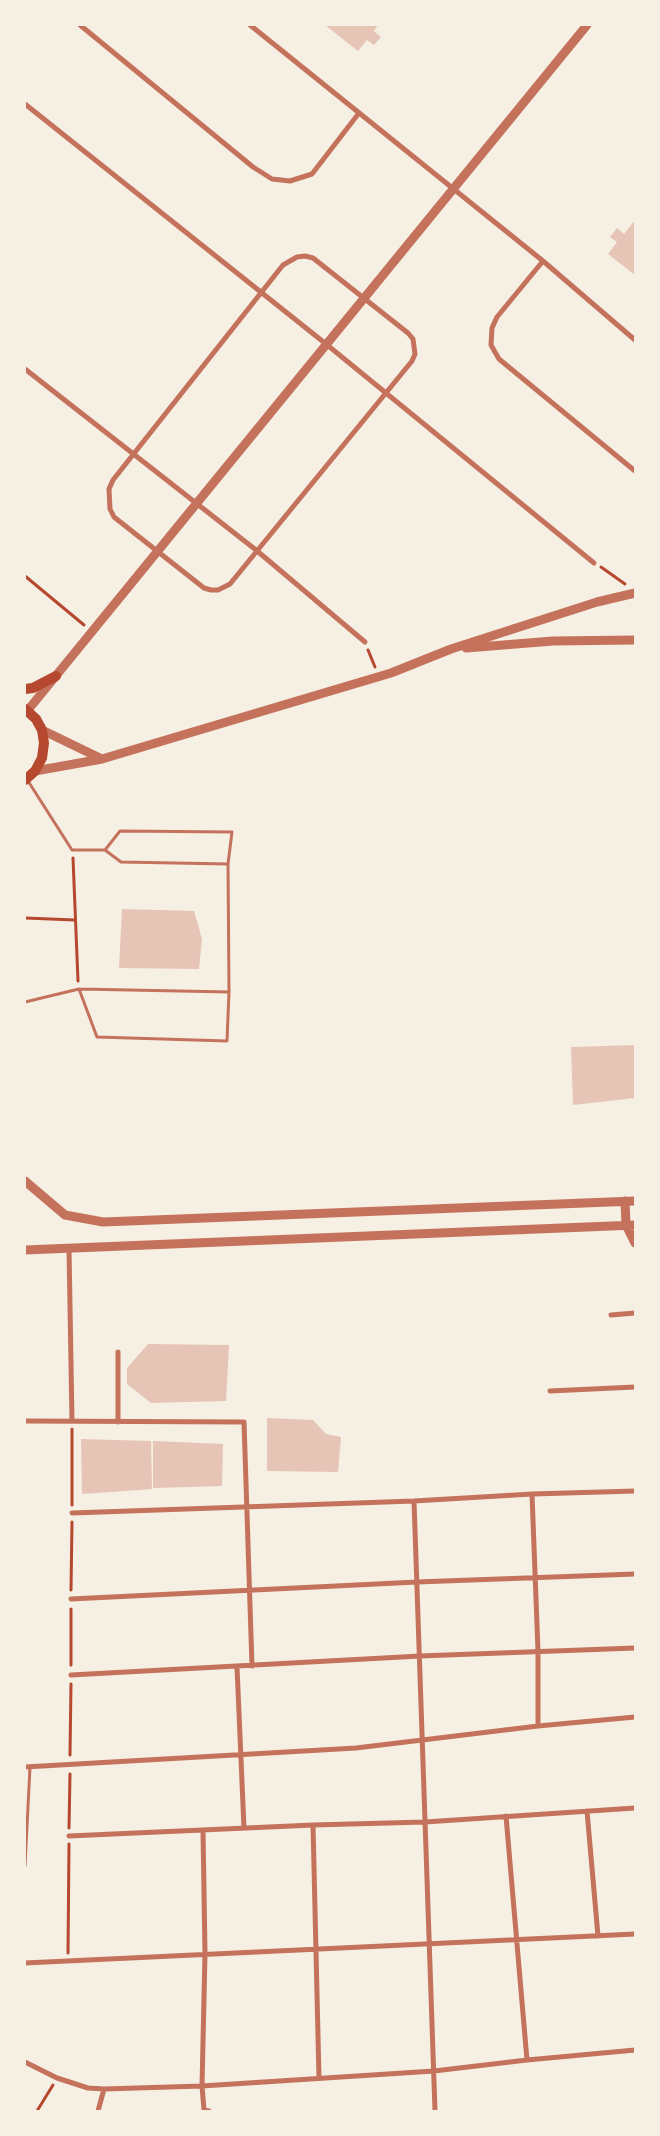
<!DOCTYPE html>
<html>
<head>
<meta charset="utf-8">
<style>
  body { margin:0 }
  #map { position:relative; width:660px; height:2136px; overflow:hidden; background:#f6efe4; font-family:Rubik,sans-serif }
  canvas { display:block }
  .frame { position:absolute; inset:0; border:26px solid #f6efe4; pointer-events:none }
</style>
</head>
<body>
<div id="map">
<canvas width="660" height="2136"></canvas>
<div class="frame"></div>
</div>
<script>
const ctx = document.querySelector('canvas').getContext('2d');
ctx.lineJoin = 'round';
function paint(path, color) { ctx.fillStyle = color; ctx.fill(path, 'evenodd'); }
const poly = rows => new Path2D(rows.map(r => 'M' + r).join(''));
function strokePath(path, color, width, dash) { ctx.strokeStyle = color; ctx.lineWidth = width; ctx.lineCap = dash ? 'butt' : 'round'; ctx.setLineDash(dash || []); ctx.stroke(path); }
paint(poly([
  [325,25,378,25,374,31,381,37,374,45,367,40,358,51],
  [635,220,635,275,608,254,617,242,610,237,617,228,624,234],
  [122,909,194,911,202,939,199,969,119,968],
  [635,1045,635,1098,573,1105,571,1047],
  [148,1344,229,1345,226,1401,151,1403,127,1384,127,1368],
  [267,1418,313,1420,326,1434,341,1437,338,1472,267,1471],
  [81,1439,151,1441,152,1489,82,1494],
  [153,1441,223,1444,222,1486,153,1488]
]), '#e6c5b7');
strokePath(poly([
  [601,567,625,584],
  [25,576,84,625],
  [368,650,375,667],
  [73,858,78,981],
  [25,918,75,920],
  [72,1505,72,1429],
  [71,1590,72,1522],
  [71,1665,71,1609],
  [70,1755,71,1684],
  [69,1828,70,1774],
  [68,1953,69,1844],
  [37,2111,53,2085]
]), '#b5482f', 3);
strokePath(poly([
  [28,781,72,850,105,850,121,862,228,864],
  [79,989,229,992,228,864,232,832,120,831,105,850],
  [25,1002,79,989,97,1037,227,1041,229,992],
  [25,1866,30,1767]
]), '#c5725c', 3);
strokePath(poly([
  [80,25,253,167,272,179,290,181,312,174,359,113],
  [250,25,543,261,635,340],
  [25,104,326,344,594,563],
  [305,256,313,258,408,333,413,339,415,354,412,361,230,584,218,590,211,590,204,588,114,517,110,509,109,489,113,480,283,265,297,257,305,256],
  [543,261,497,317,492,328,491,345,499,359,635,471],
  [25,369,256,550,365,642],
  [69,1248,72,1421],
  [611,1315,635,1313],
  [550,1391,635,1387],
  [25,1421,244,1422,252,1666],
  [118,1422,118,1352],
  [532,1494,538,1651,538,1726],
  [414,1501,435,2111],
  [72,1513,414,1501,532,1494,635,1491],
  [71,1599,417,1582,635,1574],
  [237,1667,244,1828],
  [71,1675,420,1656,635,1648],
  [25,1767,356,1748,538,1726,635,1717],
  [587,1811,598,1936],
  [506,1816,527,2060],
  [313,1825,319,2078],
  [203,1830,205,1954,202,2086,204,2110,209,2111],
  [69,1836,313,1825,425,1822,635,1808],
  [25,1963,635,1934],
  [25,2062,57,2078,88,2088,104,2089,202,2086,434,2071,527,2060,635,2050],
  [98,2111,104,2089]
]), '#c5725c', 5);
strokePath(poly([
  [466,648,553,641,635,640],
  [28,710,587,25],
  [42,730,102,759],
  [35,771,102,759,391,673,451,649,597,602,635,593],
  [25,1181,65,1215,103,1222,635,1201],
  [625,1201,626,1225,635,1243],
  [25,1250,635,1225]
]), '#c5725c', 9);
strokePath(poly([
  [25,689,33,688,56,676],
  [25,709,36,719,42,730,44,743,42,758,35,771,25,780]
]), '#b5482f', 10);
</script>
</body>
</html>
